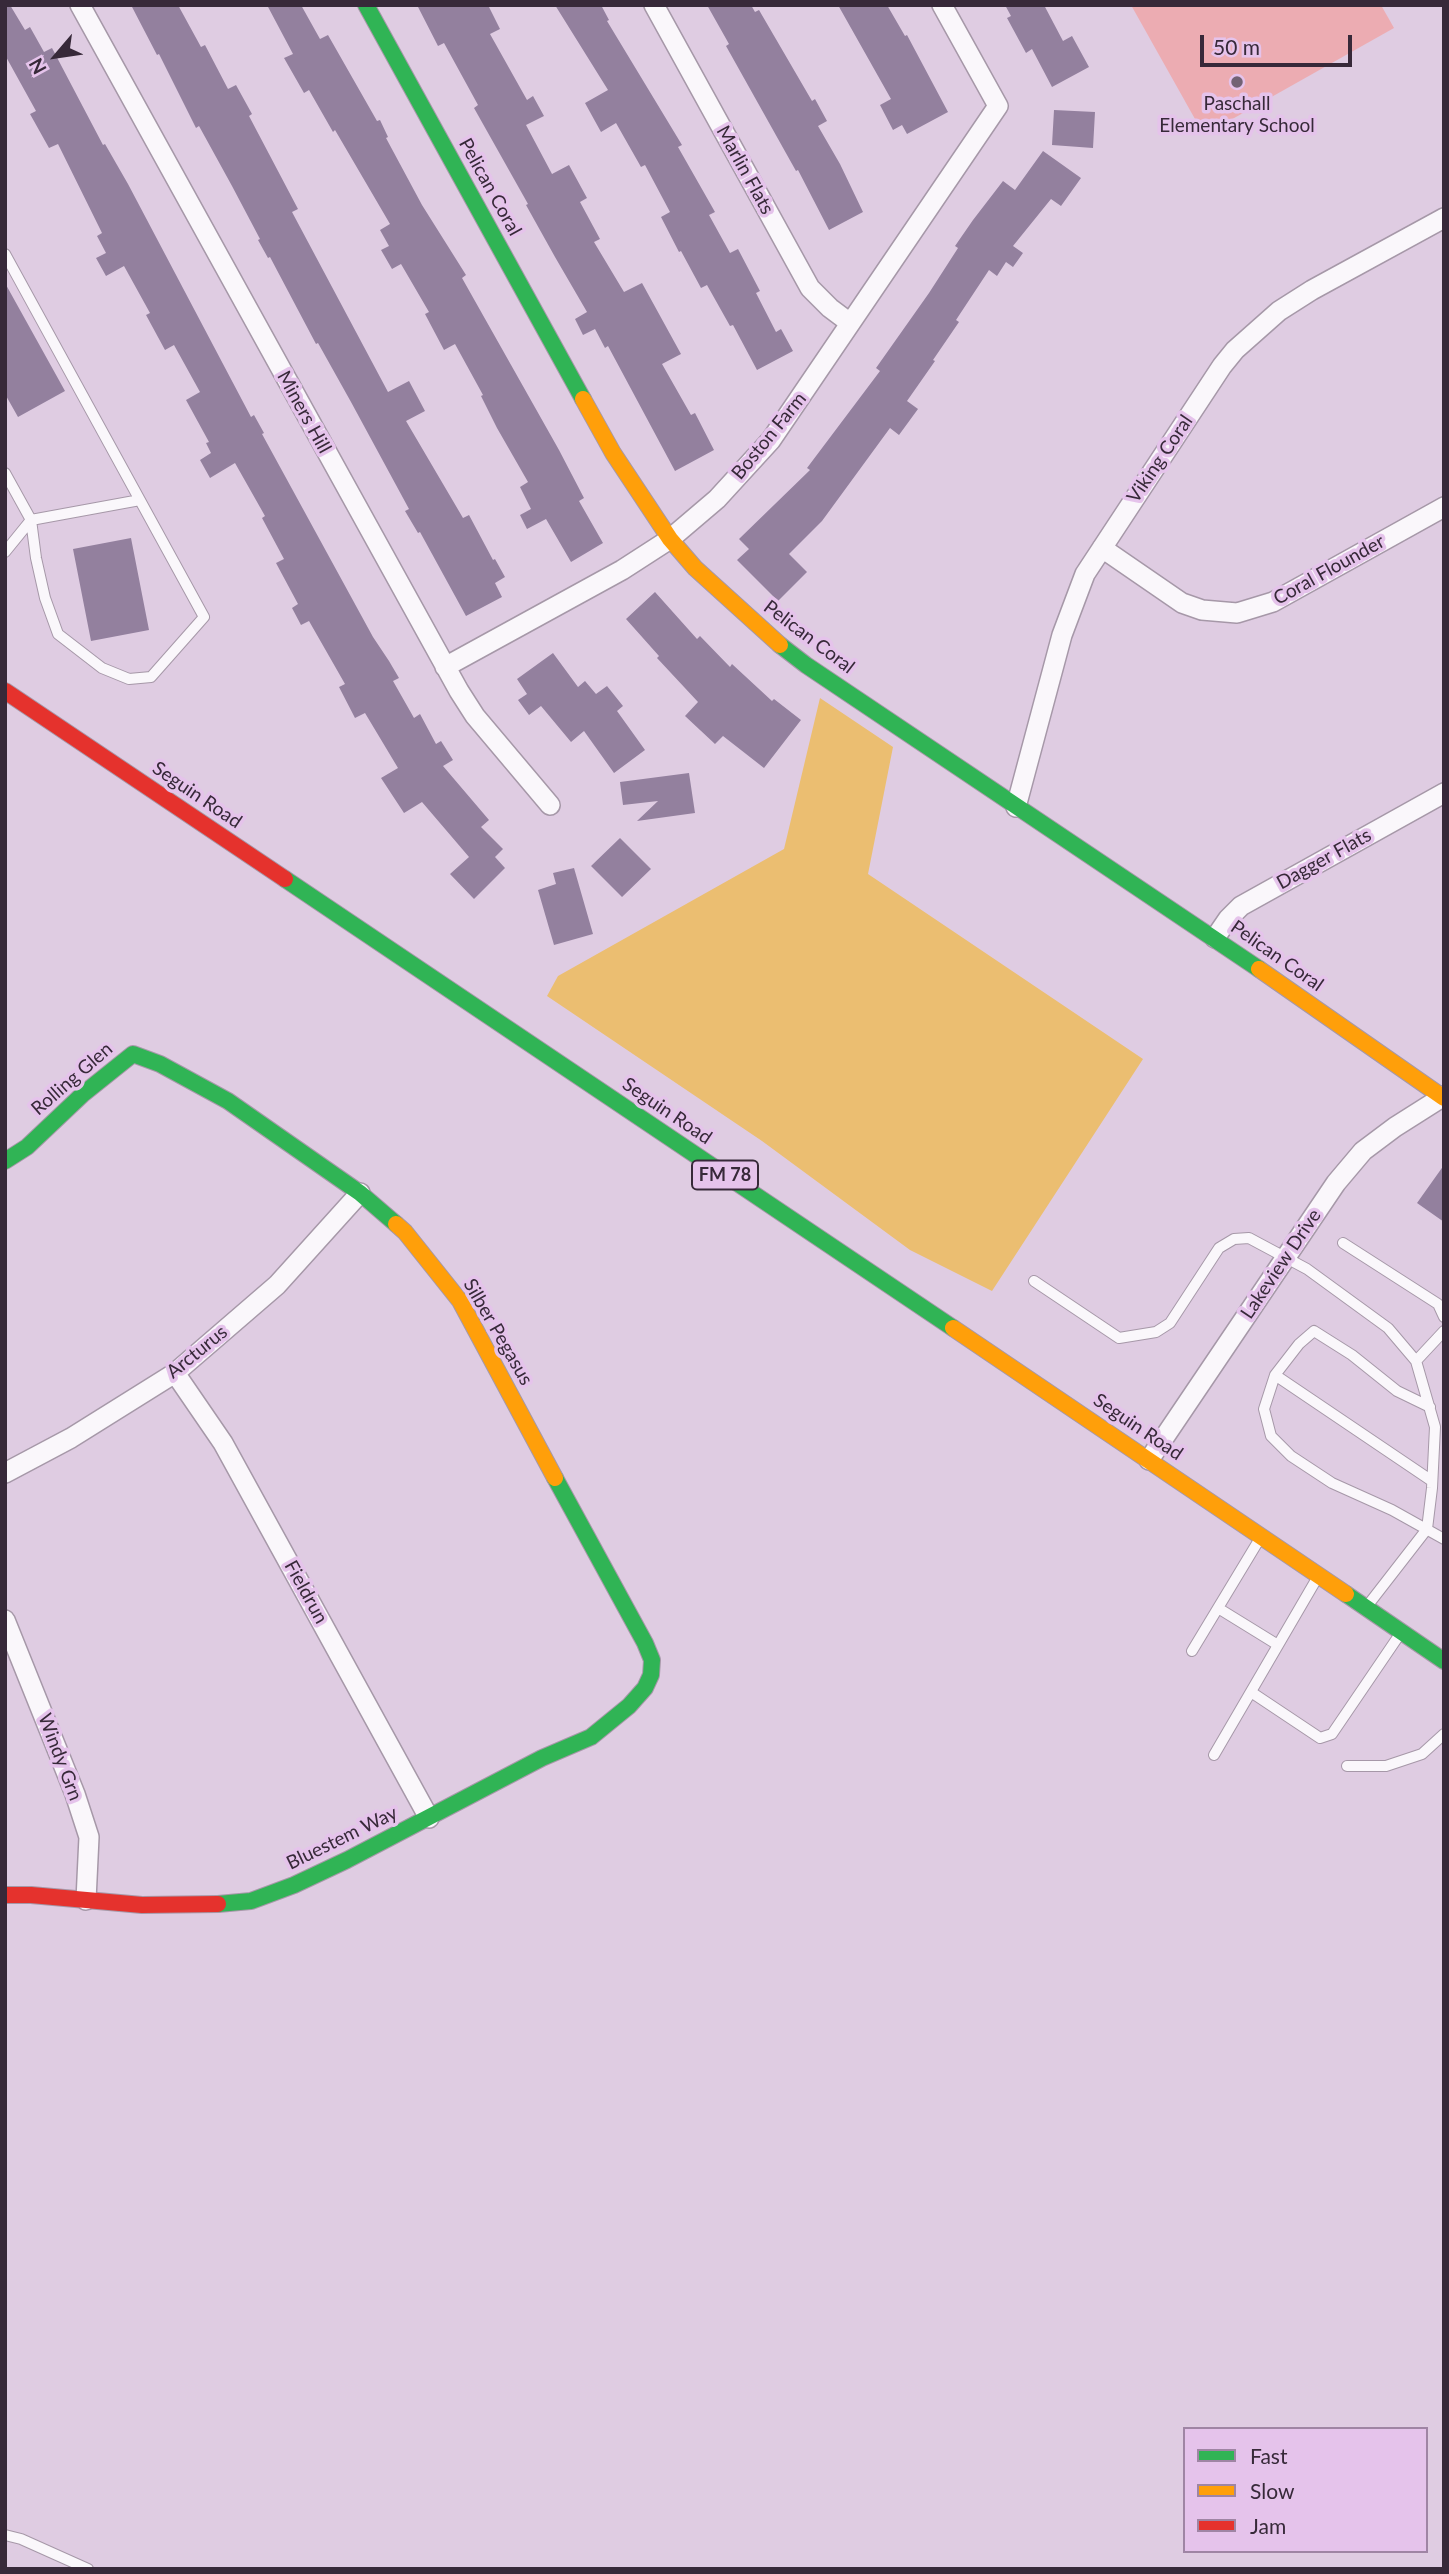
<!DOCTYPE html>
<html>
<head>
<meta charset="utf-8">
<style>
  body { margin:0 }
  #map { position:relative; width:1449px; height:2574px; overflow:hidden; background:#dfcce2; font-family:Lato,sans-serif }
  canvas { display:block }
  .frame { position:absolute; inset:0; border:7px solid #372939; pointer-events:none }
  .legend { position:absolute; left:1183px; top:2427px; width:245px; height:126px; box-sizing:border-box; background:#e5c3eb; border:2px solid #9f85a4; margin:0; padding:9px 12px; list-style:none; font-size:21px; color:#372939 }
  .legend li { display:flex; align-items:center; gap:14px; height:35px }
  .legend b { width:35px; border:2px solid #9f85a4 }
  .north { position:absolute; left:21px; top:21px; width:70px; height:70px; -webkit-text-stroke:5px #e5c3eb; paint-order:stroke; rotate:241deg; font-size:19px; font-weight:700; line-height:28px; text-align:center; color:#372939 }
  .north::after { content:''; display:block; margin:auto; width:24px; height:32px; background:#372939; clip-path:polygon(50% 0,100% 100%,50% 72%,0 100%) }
  .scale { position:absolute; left:1200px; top:35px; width:152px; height:32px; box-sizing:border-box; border:4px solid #372939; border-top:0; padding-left:9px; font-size:21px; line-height:24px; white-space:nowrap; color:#372939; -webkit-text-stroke:5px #e5c3eb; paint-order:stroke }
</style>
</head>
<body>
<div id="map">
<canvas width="1449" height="2574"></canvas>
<div class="frame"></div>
<ul class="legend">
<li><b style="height:9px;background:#30b455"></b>Fast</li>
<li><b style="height:9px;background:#ff9f0a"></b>Slow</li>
<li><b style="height:9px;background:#e5322d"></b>Jam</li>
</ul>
<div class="north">N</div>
<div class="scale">50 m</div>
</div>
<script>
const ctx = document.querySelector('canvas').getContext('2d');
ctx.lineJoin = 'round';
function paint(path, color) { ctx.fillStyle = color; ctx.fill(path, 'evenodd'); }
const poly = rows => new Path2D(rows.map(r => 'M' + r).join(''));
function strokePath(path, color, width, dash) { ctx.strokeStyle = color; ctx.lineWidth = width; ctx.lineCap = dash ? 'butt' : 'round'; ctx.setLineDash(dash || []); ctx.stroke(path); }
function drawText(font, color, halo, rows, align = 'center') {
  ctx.font = font + ' Lato,sans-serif'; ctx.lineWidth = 7; ctx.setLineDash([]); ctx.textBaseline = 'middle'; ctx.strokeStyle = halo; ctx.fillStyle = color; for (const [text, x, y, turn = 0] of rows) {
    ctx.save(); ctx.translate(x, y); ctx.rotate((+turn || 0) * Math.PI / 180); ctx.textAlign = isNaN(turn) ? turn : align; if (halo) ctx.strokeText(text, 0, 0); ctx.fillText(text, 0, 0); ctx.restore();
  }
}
paint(poly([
  [820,698,893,747,868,874,1143,1059,992,1291,910,1250,762,1141,547,996,558,976,784,849]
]), '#ebbe71');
paint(poly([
  [1131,5,1381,5,1394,28,1204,135]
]), '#ecacb2');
paint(poly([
  [5,5,10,5,25,30,30,27,44,52,52,48,103,145,105,144,128,184,251,417,254,415,264,433,262,434,373,637,389,661,399,678,393,681,414,718,420,714,436,744,441,741,453,760,443,766,489,820,481,827,503,849,495,857,505,868,474,899,450,874,469,857,422,802,404,813,381,778,398,768,365,713,355,718,339,687,345,684,309,621,301,625,292,608,298,604,276,563,284,559,262,518,265,516,235,463,210,478,200,460,211,453,206,443,209,442,186,400,200,392,174,345,165,350,146,315,150,313,124,266,106,276,96,258,106,253,97,236,102,233,58,144,49,148,30,114,36,111,5,55],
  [131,5,178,5,201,47,205,45,228,89,236,85,252,114,249,116,298,209,292,212,388,392,409,381,425,411,406,421,463,518,469,515,493,560,495,559,505,577,495,583,502,597,466,616,420,532,418,533,405,511,409,509,351,402,318,343,316,344,270,257,268,258,258,240,260,239,232,186,199,126,196,128,159,54,157,55],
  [267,5,301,5,320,39,328,35,377,121,380,120,388,137,386,138,422,205,466,275,462,278,559,450,584,498,579,501,603,543,571,562,546,519,527,529,520,515,531,509,520,487,528,482,497,428,481,396,483,395,455,344,444,350,425,314,429,312,401,264,392,269,381,250,389,246,380,230,390,224,335,130,333,132,309,90,304,93,284,58,293,54],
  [417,5,488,5,500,29,490,34,527,100,533,96,544,116,526,125,552,174,569,165,587,198,580,202,600,239,594,242,624,292,642,283,681,354,662,364,691,415,695,413,714,450,675,471,608,346,605,348,595,329,583,335,575,319,587,312,555,257,526,205,528,204,474,108,478,105,444,43,438,46],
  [555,5,601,5,609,20,607,21,682,145,678,147,715,212,709,215,730,253,738,249,760,291,756,293,776,332,781,329,793,351,757,370,733,325,730,326,707,285,701,288,681,251,679,252,661,217,670,212,645,165,641,167,616,123,601,132,585,103,608,90],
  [707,5,751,5,755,12,759,10,812,101,815,99,827,121,818,126,840,164,863,212,829,230,798,170,796,171,726,46,729,44],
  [838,5,887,5,905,36,907,35,948,112,907,134,902,125,893,130,880,105,891,99],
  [1005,5,1044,5,1063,41,1072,36,1089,67,1052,87,1032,49,1026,53,1007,18,1011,16],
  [1054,110,1095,112,1093,148,1052,145],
  [1043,151,1081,178,1061,206,1051,199,1013,246,1023,253,1013,267,1006,262,997,276,989,270,956,320,959,322,933,360,935,361,907,401,918,409,899,435,890,428,822,521,789,554,807,572,778,601,737,560,749,549,739,539,810,470,807,468,880,371,876,368,929,293,958,248,955,246,973,220,1003,181,1015,190],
  [5,283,65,391,18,417,5,394],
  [131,538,149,630,91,641,73,549],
  [655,592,697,639,700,636,730,667,732,664,772,701,774,699,801,720,764,768,723,736,715,744,685,716,698,702,657,658,659,656,626,619],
  [553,653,578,687,585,681,596,694,607,686,623,706,617,711,645,750,614,773,584,731,571,742,541,706,529,715,518,700,527,694,517,679],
  [689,773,695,813,637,821,658,801,623,805,620,782],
  [620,838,651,869,622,897,591,866],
  [574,868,593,934,554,945,538,890,556,884,553,873],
  [1444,1165,1444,1222,1417,1203]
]), '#93809e');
const lane = poly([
  [5,254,204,617,151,677,129,679,102,668,58,634,45,598,36,558,31,520,5,473],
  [5,552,31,520,140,500],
  [1343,1243,1438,1304,1444,1317],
  [1034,1281,1119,1338,1156,1332,1170,1323,1219,1248,1234,1239,1249,1238,1307,1269,1388,1328,1416,1361,1435,1427,1432,1488,1427,1529,1368,1605],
  [1416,1361,1444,1331],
  [1275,1375,1432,1481],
  [1430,1407,1397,1391,1352,1355,1314,1331,1299,1344,1275,1375,1264,1409,1271,1436,1291,1456,1332,1483,1392,1510,1444,1539],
  [1218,1608,1278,1645],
  [1192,1651,1259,1540],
  [1251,1692,1320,1738,1332,1734,1400,1634],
  [1214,1755,1316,1580],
  [1347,1766,1386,1766,1422,1754,1444,1734],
  [5,2535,21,2539,88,2569]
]);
const street = poly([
  [80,5,459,691,475,716,550,805],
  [654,5,810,288,830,308,850,323],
  [1102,548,1182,603,1202,610,1237,613,1273,602,1444,507],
  [445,667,622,570,670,539,717,499,771,440,998,106,942,5],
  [1016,807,1062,635,1085,574,1222,366,1235,350,1279,311,1312,290,1444,218],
  [1215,938,1228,919,1241,906,1444,793],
  [175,1373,223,1443,429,1818],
  [1149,1460,1336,1183,1363,1151,1395,1127,1444,1096],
  [5,1473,71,1438,175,1373,277,1285,360,1193],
  [5,1620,75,1794,89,1837,86,1900]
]);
const fast = poly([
  [366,5,583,399],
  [780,645,806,665,1259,969],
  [285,879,953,1328],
  [5,1161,27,1147,83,1094,133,1054,160,1064,228,1101,360,1193,396,1224],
  [1346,1594,1444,1661],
  [218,1904,251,1901,294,1885,347,1860,542,1758,591,1737,629,1706,645,1688,651,1675,652,1660,645,1643,555,1478]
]);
const slow = poly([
  [583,399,613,453,670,539,695,568,780,645],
  [1259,969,1444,1098],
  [396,1224,405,1232,460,1301,555,1478],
  [953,1328,1346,1594]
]);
const jam = poly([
  [5,691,285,879],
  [5,1895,31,1895,142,1905,218,1904]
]);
strokePath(lane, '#a698a8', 12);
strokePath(street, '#a698a8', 22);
strokePath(fast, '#a698a8', 18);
strokePath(slow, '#a698a8', 18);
strokePath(jam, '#a698a8', 18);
strokePath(lane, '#faf7fb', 10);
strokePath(street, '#faf7fb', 19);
strokePath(fast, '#30b455', 16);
strokePath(slow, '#ff9f0a', 16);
strokePath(jam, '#e5322d', 16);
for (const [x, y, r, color] of [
  [1237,82,7,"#726274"]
]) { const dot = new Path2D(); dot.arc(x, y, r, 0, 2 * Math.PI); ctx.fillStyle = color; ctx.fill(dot); strokePath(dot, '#e5c3eb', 2.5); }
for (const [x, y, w] of [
  [725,1175,66]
]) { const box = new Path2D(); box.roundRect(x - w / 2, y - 14.5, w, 29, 5); ctx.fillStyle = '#e5c3eb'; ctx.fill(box); strokePath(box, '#372939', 2); }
drawText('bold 18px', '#372939', null, [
  ["FM 78",725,1175]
]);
drawText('19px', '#372939', '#e5c3eb', [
  ["Paschall",1237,104],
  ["Elementary School",1237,126]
]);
drawText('19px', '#372939', '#e5c3eb', [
  ["Marlin Flats",745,170,61],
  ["Pelican Coral",490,187,61],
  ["Miners Hill",304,412,61],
  ["Boston Farm",769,436,-51],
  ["Viking Coral",1160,459,-56],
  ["Coral Flounder",1329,570,-29],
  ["Pelican Coral",809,637,37],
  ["Seguin Road",197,795,34],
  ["Dagger Flats",1324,859,-29],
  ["Pelican Coral",1277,956,35],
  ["Rolling Glen",72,1079,-41],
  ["Seguin Road",667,1111,34],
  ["Lakeview Drive",1281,1264,-56],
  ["Silber Pegasus",498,1332,60],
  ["Arcturus",197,1352,-39],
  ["Seguin Road",1138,1427,34],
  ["Fieldrun",306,1592,61],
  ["Windy Grn",60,1757,69],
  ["Bluestem Way",342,1838,-26]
]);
</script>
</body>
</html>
